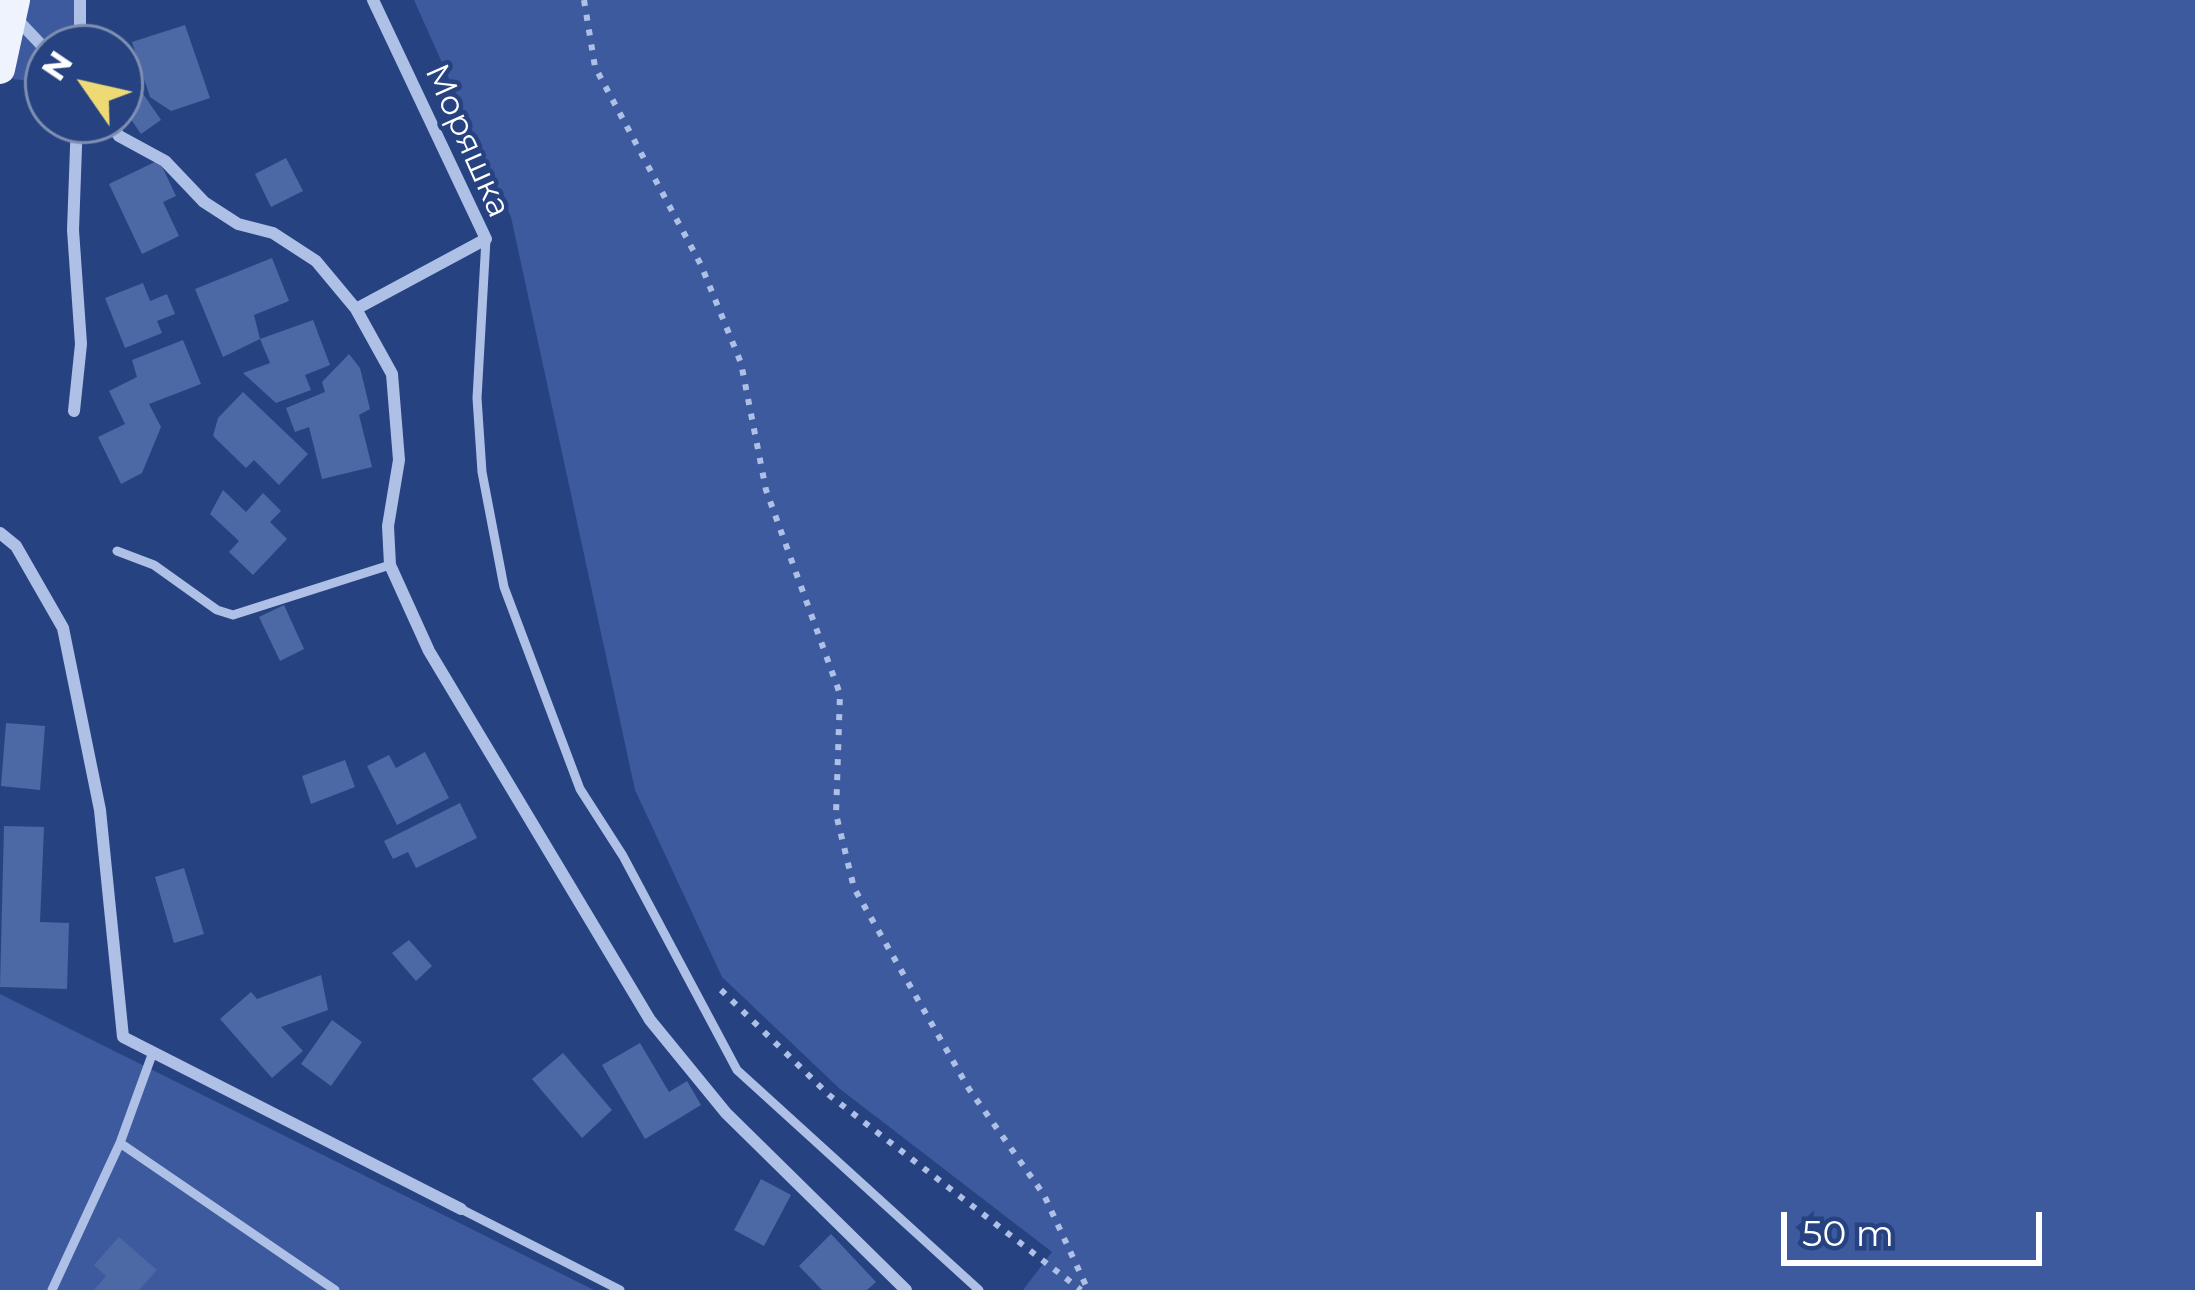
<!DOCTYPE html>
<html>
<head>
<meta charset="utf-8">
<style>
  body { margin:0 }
  #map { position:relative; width:2195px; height:1290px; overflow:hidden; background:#274280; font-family:Montserrat,sans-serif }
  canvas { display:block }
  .north { position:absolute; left:24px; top:24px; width:120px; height:120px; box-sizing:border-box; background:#274280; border:3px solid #7d8eb3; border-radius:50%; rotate:304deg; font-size:33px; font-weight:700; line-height:48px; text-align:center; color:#fff }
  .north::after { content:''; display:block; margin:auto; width:42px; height:54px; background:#eeda74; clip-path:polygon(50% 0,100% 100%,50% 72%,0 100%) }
  .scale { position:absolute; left:1781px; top:1212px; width:261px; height:54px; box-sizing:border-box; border:6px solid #fff; border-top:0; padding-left:15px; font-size:36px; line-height:42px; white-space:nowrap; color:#fff; -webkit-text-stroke:9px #274280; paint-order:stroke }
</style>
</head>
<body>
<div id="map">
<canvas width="2195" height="1290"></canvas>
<div class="north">N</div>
<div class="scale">50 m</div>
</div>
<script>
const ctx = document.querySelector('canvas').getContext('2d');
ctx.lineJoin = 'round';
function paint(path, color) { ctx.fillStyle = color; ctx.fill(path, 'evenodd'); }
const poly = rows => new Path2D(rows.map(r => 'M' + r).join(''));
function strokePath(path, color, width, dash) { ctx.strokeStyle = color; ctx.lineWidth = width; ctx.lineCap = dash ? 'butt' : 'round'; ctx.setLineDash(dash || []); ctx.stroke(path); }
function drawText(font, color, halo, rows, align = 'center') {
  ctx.font = font + ' Montserrat,sans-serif'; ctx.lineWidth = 9; ctx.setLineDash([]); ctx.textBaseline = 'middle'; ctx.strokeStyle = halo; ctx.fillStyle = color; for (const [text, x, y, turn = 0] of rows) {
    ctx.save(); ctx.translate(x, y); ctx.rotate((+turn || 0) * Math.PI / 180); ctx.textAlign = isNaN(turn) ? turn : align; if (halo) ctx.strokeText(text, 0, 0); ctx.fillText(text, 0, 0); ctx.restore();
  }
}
paint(poly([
  [15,0,80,0,80,48,48,48,48,83,13,79],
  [414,0,2195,0,2195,1290,1023,1290,1052,1252,840,1089,722,977,635,790,511,217],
  [0,994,594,1290,0,1290]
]), '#3c5a9d');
paint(poly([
  [185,25,210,98,171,111,150,97,132,42],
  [137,85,161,120,141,134,120,103],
  [286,158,303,191,271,207,255,174],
  [159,160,176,196,163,202,179,236,142,254,109,184],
  [272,258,289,301,254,315,260,339,223,357,195,289],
  [143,283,150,301,167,294,175,314,157,321,162,333,125,348,105,298],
  [313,320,330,365,305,375,311,390,276,403,243,373,270,363,260,339],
  [183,340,201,384,149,404,161,427,142,473,121,484,98,437,125,424,109,391,137,377,132,360],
  [349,354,360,368,370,409,359,415,372,467,322,479,309,427,295,432,286,408,325,392,322,382],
  [243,392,308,454,279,485,254,460,246,468,213,436,218,418],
  [223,490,246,512,263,493,281,511,270,522,287,539,253,575,229,552,239,541,210,514],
  [284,605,304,649,280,661,259,617],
  [6,723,45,726,40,790,1,786],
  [425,752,449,798,397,825,367,766,389,755,396,768],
  [345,760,355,787,311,804,302,776],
  [460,803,477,838,416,868,408,852,393,859,384,841],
  [4,826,44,827,40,922,69,923,67,989,0,987],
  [184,868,204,934,174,943,155,877],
  [409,940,432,966,416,981,392,953],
  [321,975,328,1010,281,1027,303,1051,272,1078,220,1019,251,992,257,999],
  [332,1020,362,1042,331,1086,301,1064],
  [640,1043,669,1092,687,1081,701,1105,645,1139,602,1065],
  [563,1053,612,1110,582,1138,532,1079],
  [761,1179,791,1195,764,1246,734,1230],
  [831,1234,876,1282,867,1290,822,1290,799,1266],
  [119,1237,157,1270,139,1290,94,1290,106,1276,94,1265]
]), '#4c69a6');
strokePath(poly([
  [584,0,595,67,701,265,741,363,766,490,840,694,836,814,854,888,969,1089,1044,1195,1088,1290],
  [721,990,829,1095,1081,1290]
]), '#aec0e6', 6, [6, 9]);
strokePath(poly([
  [486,239,477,398,482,472,504,587,580,789,623,856,737,1070,979,1290],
  [117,551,154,565,217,610,233,615,390,565],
  [153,1052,120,1143,335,1290],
  [461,1209,620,1290],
  [52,1290,120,1143]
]), '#aec0e6', 9);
strokePath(poly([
  [13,15,48,52],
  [80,48,80,0],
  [108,120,119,136,165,161,204,202,238,224,273,233,316,261,356,309,392,374,399,460,388,526,390,565,429,651,650,1020,726,1113,906,1290],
  [356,309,486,239,373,0],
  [74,411,81,344,73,230,77,120],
  [0,533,16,546,63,628,100,810,123,1037,461,1209]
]), '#aec0e6', 12);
strokePath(poly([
  [0,69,15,0]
]), '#eff3fd', 30);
drawText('33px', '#fff', '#274280', [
  ["Моряшка",467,141,66]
]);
</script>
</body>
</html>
